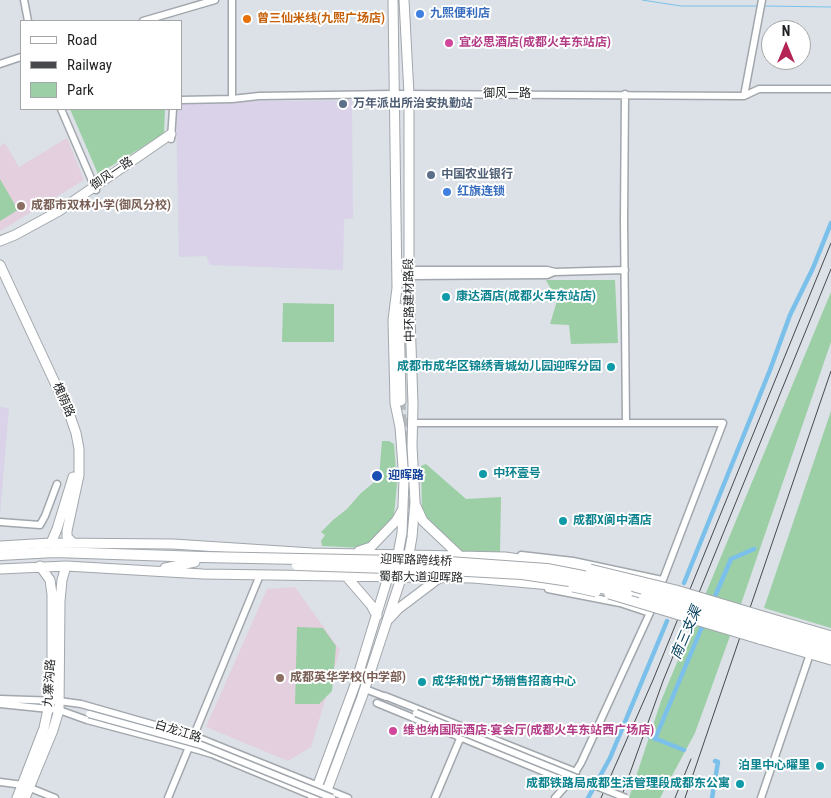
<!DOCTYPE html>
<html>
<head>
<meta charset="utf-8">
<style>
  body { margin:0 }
  #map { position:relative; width:831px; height:798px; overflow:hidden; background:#dbe1e6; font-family:"Roboto Condensed",sans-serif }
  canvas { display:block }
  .legend { position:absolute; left:20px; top:20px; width:162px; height:90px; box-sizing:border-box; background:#fff; border:1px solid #a5a6a7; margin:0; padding:6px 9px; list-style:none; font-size:15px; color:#1e2022 }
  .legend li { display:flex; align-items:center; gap:10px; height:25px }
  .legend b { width:25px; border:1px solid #a5a6a7 }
  .north { position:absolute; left:761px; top:20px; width:50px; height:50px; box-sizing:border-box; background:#fff; border:1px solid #a5a6a7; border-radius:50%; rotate:0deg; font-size:14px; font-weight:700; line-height:20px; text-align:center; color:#1e2022 }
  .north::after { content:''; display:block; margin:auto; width:18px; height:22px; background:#b42454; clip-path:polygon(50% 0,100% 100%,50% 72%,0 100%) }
</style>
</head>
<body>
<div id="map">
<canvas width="831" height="798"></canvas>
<ul class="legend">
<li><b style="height:6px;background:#fff"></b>Road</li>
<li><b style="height:6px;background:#47494c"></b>Railway</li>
<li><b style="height:14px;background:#9ccfa5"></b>Park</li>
</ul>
<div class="north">N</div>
</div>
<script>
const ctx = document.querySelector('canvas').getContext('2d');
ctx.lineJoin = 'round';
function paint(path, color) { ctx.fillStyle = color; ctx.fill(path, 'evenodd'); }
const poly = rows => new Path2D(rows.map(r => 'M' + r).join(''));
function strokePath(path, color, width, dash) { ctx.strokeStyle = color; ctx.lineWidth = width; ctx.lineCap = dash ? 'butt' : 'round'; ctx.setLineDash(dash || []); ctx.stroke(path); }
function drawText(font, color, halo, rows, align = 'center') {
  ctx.font = font + ' "Roboto Condensed","Noto Sans SC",sans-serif'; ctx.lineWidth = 4; ctx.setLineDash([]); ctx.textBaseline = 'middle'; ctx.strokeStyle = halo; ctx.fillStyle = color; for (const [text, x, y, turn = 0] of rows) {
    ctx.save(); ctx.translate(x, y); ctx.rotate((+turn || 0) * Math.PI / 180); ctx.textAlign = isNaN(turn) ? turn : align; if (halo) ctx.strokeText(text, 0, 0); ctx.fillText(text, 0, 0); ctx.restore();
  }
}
paint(poly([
  [352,100,353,218,344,219,343,270,210,265,206,256,179,257,176,109,181,109,181,102],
  [0,407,9,408,0,515]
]), '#d9d2e8');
paint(poly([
  [67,138,84,180,0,231,0,146,5,143,19,167],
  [295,587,340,650,311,747,288,761,206,727,267,589]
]), '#e4cfde');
paint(poly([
  [70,109,165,109,164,134,98,174],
  [0,179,18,210,0,221],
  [546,280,615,280,618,343,571,344,569,325,550,324,557,301],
  [831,292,831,342,730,636,695,733,660,798,629,798,661,701],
  [283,303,334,304,334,342,282,342],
  [831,411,831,628,764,608],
  [382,441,389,441,394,444,397,484,394,515,369,545,362,548,322,546,321,541,325,535,321,532,333,520,347,509,360,494,379,478],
  [426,464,466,499,501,497,500,552,461,551,425,518,422,512,421,466],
  [297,627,323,628,336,646,332,691,319,704,295,704]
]), '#9ccfa5');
strokePath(poly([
  [642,0,681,6,758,6],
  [764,6,831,7]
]), '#7ac0ea', 1);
strokePath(poly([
  [684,583,770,370,790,315,813,268,831,223],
  [713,601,731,559,754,549],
  [649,736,684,750],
  [655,739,704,622],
  [588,798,610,758,667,621],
  [712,798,718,762,715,761]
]), '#7ac0ea', 4.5);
strokePath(poly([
  [401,401,402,424],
  [401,561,408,526,409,505,407,415]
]), '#b5babf', 9, [9, 4.5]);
const minor = poly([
  [24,0,28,21],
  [232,0,232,99],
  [143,21,215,0],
  [0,64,21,57],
  [625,94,624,220,626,423],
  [744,96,762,0],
  [181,100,232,99,259,96,395,94,744,96,759,89,831,89],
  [61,109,96,190],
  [171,139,173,109],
  [408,270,547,270,555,272,625,270],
  [409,276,547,275,554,272],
  [413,423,723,423,659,590],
  [0,522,40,525,45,516,57,484],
  [521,555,573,561,662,580],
  [548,589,620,603,650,613],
  [365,689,386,697],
  [385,696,576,772],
  [0,699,59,701,81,704,137,720,194,736,348,798],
  [377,703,569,782],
  [0,704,59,710,87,720,174,743,212,754,318,798],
  [0,782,23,785,55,798],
  [168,798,260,575],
  [435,798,462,734],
  [555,798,569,782,581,763,654,604],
  [761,798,810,654]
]);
const major = poly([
  [0,241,15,235,59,211,171,134],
  [0,265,69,413,76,433,79,449,79,475,67,531,67,537,73,543],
  [399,308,401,401],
  [415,504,423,521,460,556],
  [51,543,57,529,73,477],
  [0,546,51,543,173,544,312,553,505,557,590,569],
  [359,551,371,547,396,521,403,509],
  [165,568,195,562],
  [0,569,66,566,203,574,473,578,573,587],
  [346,576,371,605,377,616],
  [766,617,831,636],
  [389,619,398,609,439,578],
  [759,639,831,660],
  [17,798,44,728,50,700,52,677,52,594,50,580,40,566],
  [25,798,53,730,59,710,60,601,62,580,66,566],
  [313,798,355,685,388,577,398,554,402,533,404,480,400,427,395,403,393,320,397,288,393,0],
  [324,798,362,697,409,554,412,537,415,502,412,446,413,404,409,288,409,94,404,0]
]);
const highway = poly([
  [0,555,55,552,202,557],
  [620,593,644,598],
  [764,623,831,642],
  [762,631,831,652]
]);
strokePath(minor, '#a1a7ac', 9);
strokePath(major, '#a1a7ac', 11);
strokePath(highway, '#a1a7ac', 12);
strokePath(minor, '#fff', 6);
strokePath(major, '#fff', 9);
strokePath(highway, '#fff', 10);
strokePath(poly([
  [601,798,653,680,831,243],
  [621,798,663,681,831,269],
  [675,798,691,759],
  [685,798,831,371]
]), '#47494c', 1);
const minorBridge = poly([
  [416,713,626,798],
  [89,714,201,745,332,798]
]);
const majorBridge = poly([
  [590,569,676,590,766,617],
  [573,587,596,592],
  [609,594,759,639]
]);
const highwayBridge = poly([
  [202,557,449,562,547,569,629,585,764,623],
  [297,565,448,570,522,574,576,582,627,594],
  [644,598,762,631]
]);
strokePath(minorBridge, '#a1a7ac', 9, []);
strokePath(majorBridge, '#a1a7ac', 11, []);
strokePath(highwayBridge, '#a1a7ac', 12, []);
strokePath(minorBridge, '#fff', 6);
strokePath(majorBridge, '#fff', 9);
strokePath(highwayBridge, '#fff', 10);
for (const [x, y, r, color] of [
  [420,14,5,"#3f7fe0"],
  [247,19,5,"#e8710a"],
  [449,43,5,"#d1479c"],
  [343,104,5,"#5c6f8a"],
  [431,175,5,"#5c6f8a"],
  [447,192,5,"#3f7fe0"],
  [21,206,5,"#8d6e63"],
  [446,297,5,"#0f9aa8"],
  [611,367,5,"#0f9aa8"],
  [483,474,5,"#0f9aa8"],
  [377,476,6,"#1a4fb4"],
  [563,521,5,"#0f9aa8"],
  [280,678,5,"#8d6e63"],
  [422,682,5,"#0f9aa8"],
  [393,731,5,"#d1479c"],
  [820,766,5,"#0f9aa8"],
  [740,784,5,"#0f9aa8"]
]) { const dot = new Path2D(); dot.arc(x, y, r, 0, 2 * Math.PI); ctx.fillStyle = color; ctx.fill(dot); strokePath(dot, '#fff', 2); }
drawText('bold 12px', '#366cbe', '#fff', [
  ["九熙便利店",430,14],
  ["红旗连锁",457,192]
], 'left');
drawText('bold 12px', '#c56008', '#fff', [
  ["曾三仙米线(九熙广场店)",257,19]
], 'left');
drawText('bold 12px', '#b23c85', '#fff', [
  ["宜必思酒店(成都火车东站店)",459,43],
  ["维也纳国际酒店·宴会厅(成都火车东站西广场店)",403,731]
], 'left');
drawText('12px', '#1e2022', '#fff', [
  ["御风一路",507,94],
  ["御风一路",112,174,-34],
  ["中环路建材路段",410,300,-91],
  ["槐荫路",63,400,66],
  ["迎晖路跨线桥",416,561,2],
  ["蜀都大道迎晖路",421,578,1],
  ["九寨沟路",50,683,-86],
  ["白龙江路",178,732,17]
]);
drawText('bold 12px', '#4e5e75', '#fff', [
  ["万年派出所治安执勤站",353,104],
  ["中国农业银行",441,175]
], 'left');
drawText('bold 12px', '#785e54', '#fff', [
  ["成都市双林小学(御风分校)",31,206],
  ["成都英华学校(中学部)",290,678]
], 'left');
drawText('bold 12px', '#0d838f', '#fff', [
  ["康达酒店(成都火车东站店)",456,297],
  ["成都市成华区锦绣青城幼儿园迎晖分园",601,367,"right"],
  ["中环壹号",493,474],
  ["成都X阆中酒店",573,521],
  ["成华和悦广场销售招商中心",432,682],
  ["泊里中心曜里",810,766,"right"],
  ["成都铁路局成都生活管理段成都东公寓",730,784,"right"]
], 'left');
drawText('bold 12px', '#164399', '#fff', [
  ["迎晖路",388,476]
], 'left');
drawText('italic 14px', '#0a4561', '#fff', [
  ["南三支渠",687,633,-67]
]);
</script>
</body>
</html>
